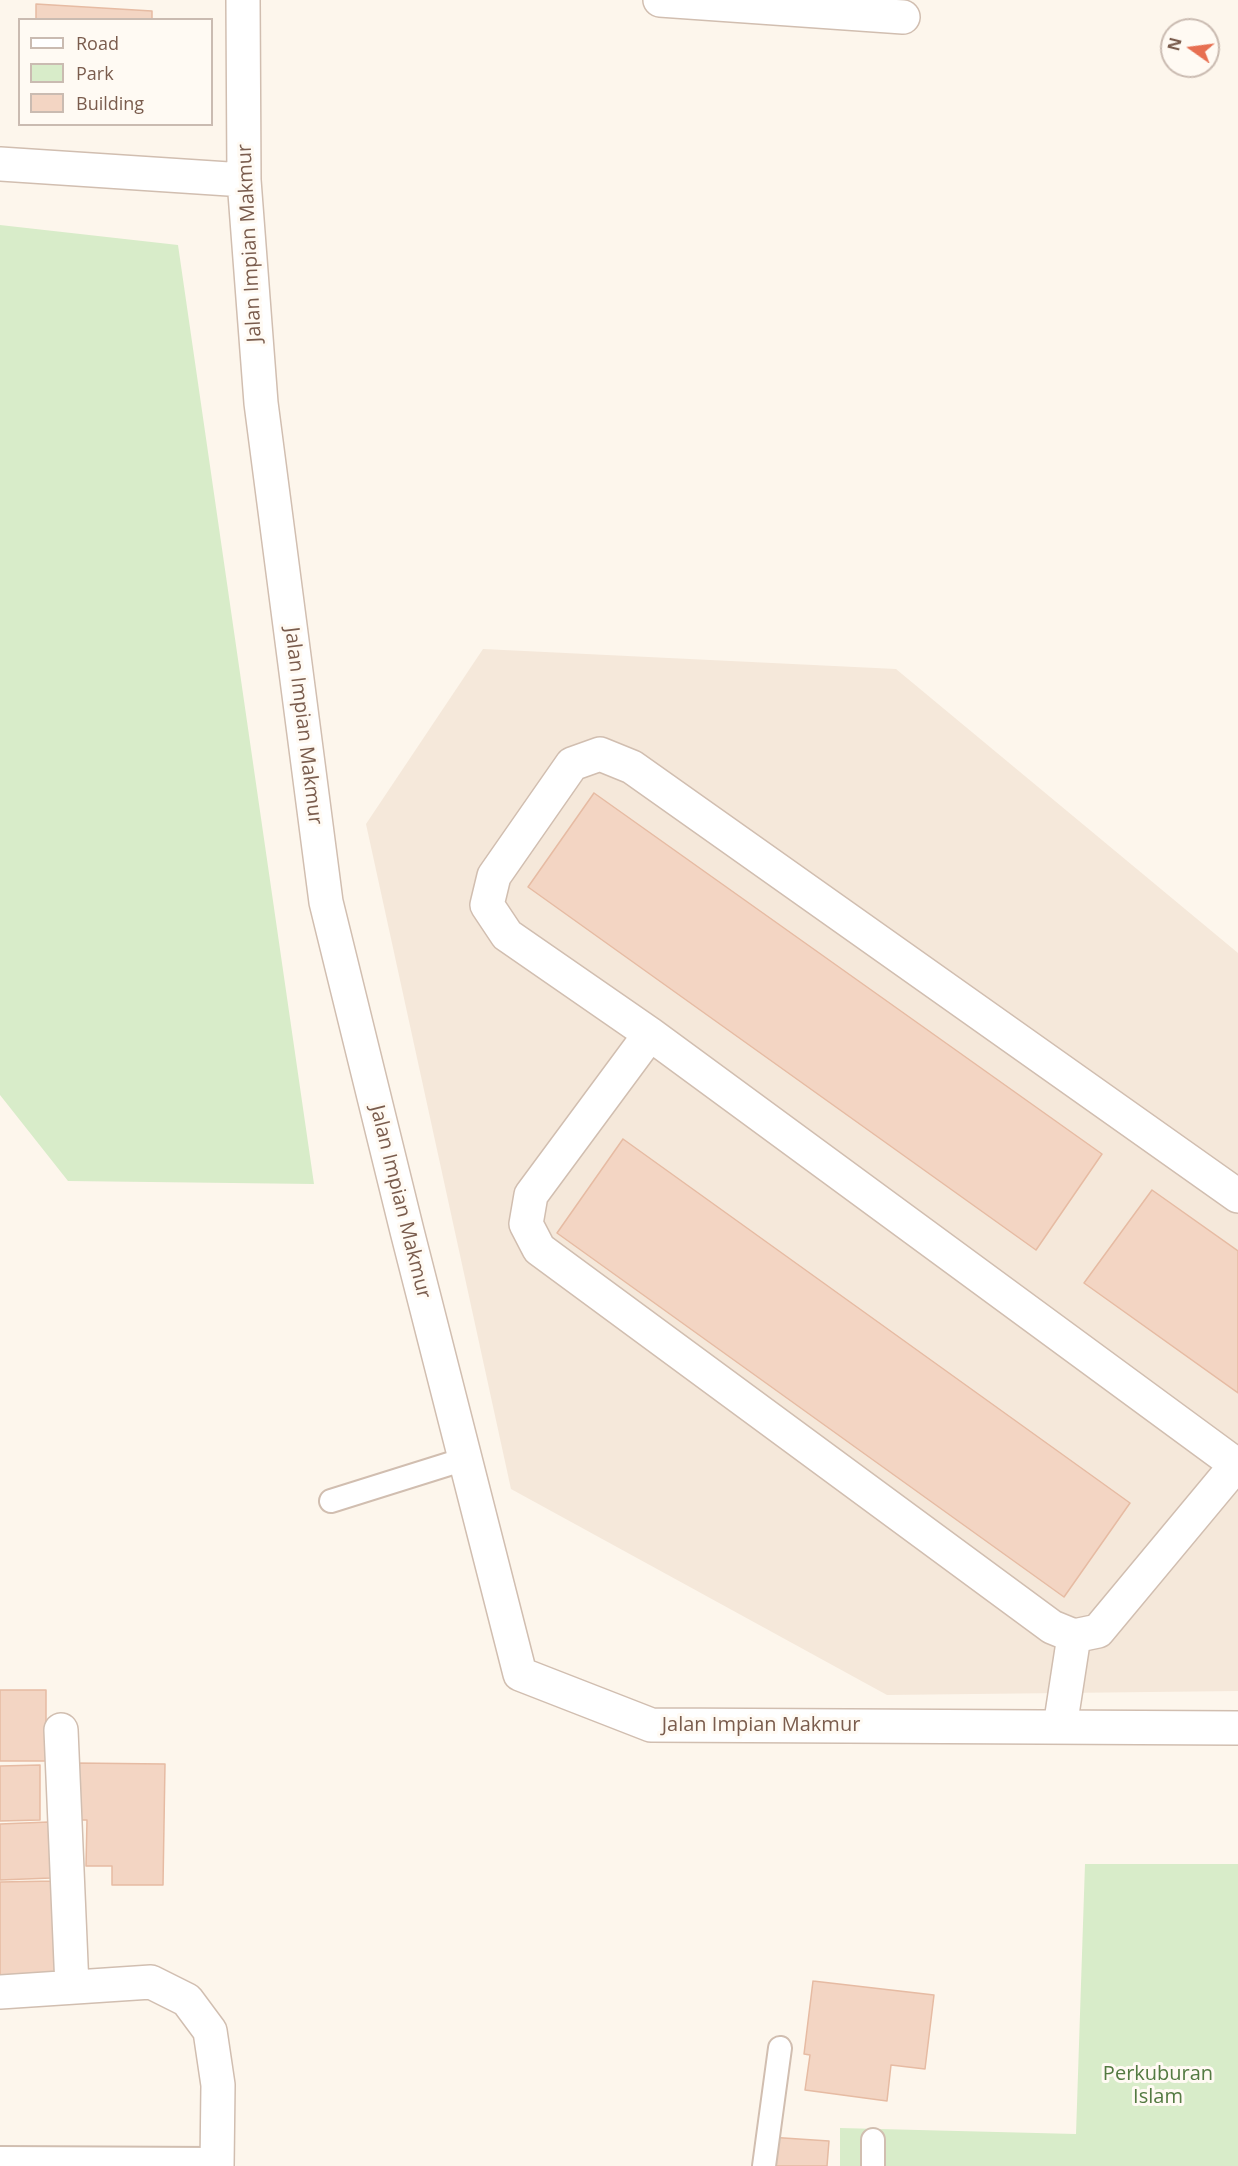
<!DOCTYPE html>
<html>
<head>
<meta charset="utf-8">
<style>
  body { margin:0 }
  #map { position:relative; width:1238px; height:2166px; overflow:hidden; background:#fdf6ec; font-family:"Open Sans",sans-serif }
  canvas { display:block }
  .legend { position:absolute; left:18px; top:18px; width:195px; height:108px; box-sizing:border-box; background:#fffaf3; border:2px solid #cabbb1; margin:0; padding:8px 10px; list-style:none; font-size:18px; color:#7a5c4d }
  .legend li { display:flex; align-items:center; gap:12px; height:30px }
  .legend b { width:30px; border:2px solid #cabbb1 }
  .north { position:absolute; left:1160px; top:18px; width:60px; height:60px; box-sizing:border-box; background:#fffaf3; border:2px solid #cabbb1; border-radius:50%; rotate:284deg; font-size:16px; font-weight:700; line-height:24px; text-align:center; color:#7a5c4d }
  .north::after { content:''; display:block; margin:auto; width:21px; height:27px; background:#e76f51; clip-path:polygon(50% 0,100% 100%,50% 72%,0 100%) }
</style>
</head>
<body>
<div id="map">
<canvas width="1238" height="2166"></canvas>
<ul class="legend">
<li><b style="height:8px;background:#fff"></b>Road</li>
<li><b style="height:16px;background:#d8ecc9"></b>Park</li>
<li><b style="height:16px;background:#f3d5c3"></b>Building</li>
</ul>
<div class="north">N</div>
</div>
<script>
const ctx = document.querySelector('canvas').getContext('2d');
ctx.lineJoin = 'round';
function paint(path, color) { ctx.fillStyle = color; ctx.fill(path, 'evenodd'); }
const poly = rows => new Path2D(rows.map(r => 'M' + r).join(''));
function strokePath(path, color, width, dash) { ctx.strokeStyle = color; ctx.lineWidth = width; ctx.lineCap = dash ? 'butt' : 'round'; ctx.setLineDash(dash || []); ctx.stroke(path); }
function drawText(font, color, halo, rows, align = 'center') {
  ctx.font = font + ' "Open Sans",sans-serif'; ctx.lineWidth = 6; ctx.setLineDash([]); ctx.textBaseline = 'middle'; ctx.strokeStyle = halo; ctx.fillStyle = color; for (const [text, x, y, turn = 0] of rows) {
    ctx.save(); ctx.translate(x, y); ctx.rotate((+turn || 0) * Math.PI / 180); ctx.textAlign = isNaN(turn) ? turn : align; if (halo) ctx.strokeText(text, 0, 0); ctx.fillText(text, 0, 0); ctx.restore();
  }
}
paint(poly([
  [483,649,896,669,1238,953,1238,1691,887,1695,511,1489,366,824]
]), '#f5e8da');
paint(poly([
  [0,225,178,245,314,1184,68,1181,0,1095],
  [1085,1864,1238,1864,1238,2166,840,2166,840,2128,1076,2134]
]), '#d8ecc9');
const building = poly([
  [36,4,152,11,152,20,36,20,36,4],
  [594,793,1102,1154,1036,1250,528,887,594,793],
  [623,1139,1130,1503,1064,1597,557,1233,623,1139],
  [1152,1190,1238,1251,1238,1393,1084,1283,1152,1190],
  [0,1690,46,1690,46,1761,0,1761,0,1690],
  [75,1763,165,1764,163,1885,112,1885,112,1866,86,1866,87,1820,75,1820,75,1763],
  [40,1765,40,1820,0,1821,0,1766,40,1765],
  [49,1822,51,1878,0,1880,0,1824,49,1822],
  [55,1881,57,1973,0,1975,0,1882,55,1881],
  [813,1981,934,1995,925,2069,891,2065,887,2101,805,2090,810,2055,804,2054,813,1981],
  [769,2137,829,2141,827,2166,767,2166,769,2137]
]);
paint(building, '#f3d5c3');
strokePath(building, '#e6bba3', 1.5);
const lane = poly([
  [331,1501,465,1459],
  [0,2158,217,2159],
  [764,2166,780,2048],
  [873,2166,873,2140]
]);
const street = poly([
  [243,0,244,180,261,403,326,902,407,1231,520,1674,651,1725,1238,1728],
  [660,0,903,17],
  [0,164,244,180],
  [650,1034,531,1195,526,1224,539,1249,1052,1627,1074,1636,1098,1631,1236,1465],
  [1238,1196,632,767,600,754,572,764,494,876,487,905,507,935,650,1034,1238,1466],
  [1060,1727,1074,1636],
  [61,1730,72,1987],
  [0,1992,151,1982,187,2000,210,2031,218,2085,217,2166]
]);
strokePath(lane, '#d1beb0', 26);
strokePath(street, '#d1beb0', 36);
strokePath(lane, '#fff', 22);
strokePath(street, '#fff', 33);
drawText('20px', '#7a5c4d', '#fffaf3', [
  ["Jalan Impian Makmur",250,243,-93],
  ["Jalan Impian Makmur",303,726,83],
  ["Jalan Impian Makmur",400,1202,76],
  ["Jalan Impian Makmur",761,1725]
]);
drawText('20px', '#537a41', '#fffaf3', [
  ["Perkuburan",1158,2074],
  ["Islam",1158,2097]
]);
</script>
</body>
</html>
